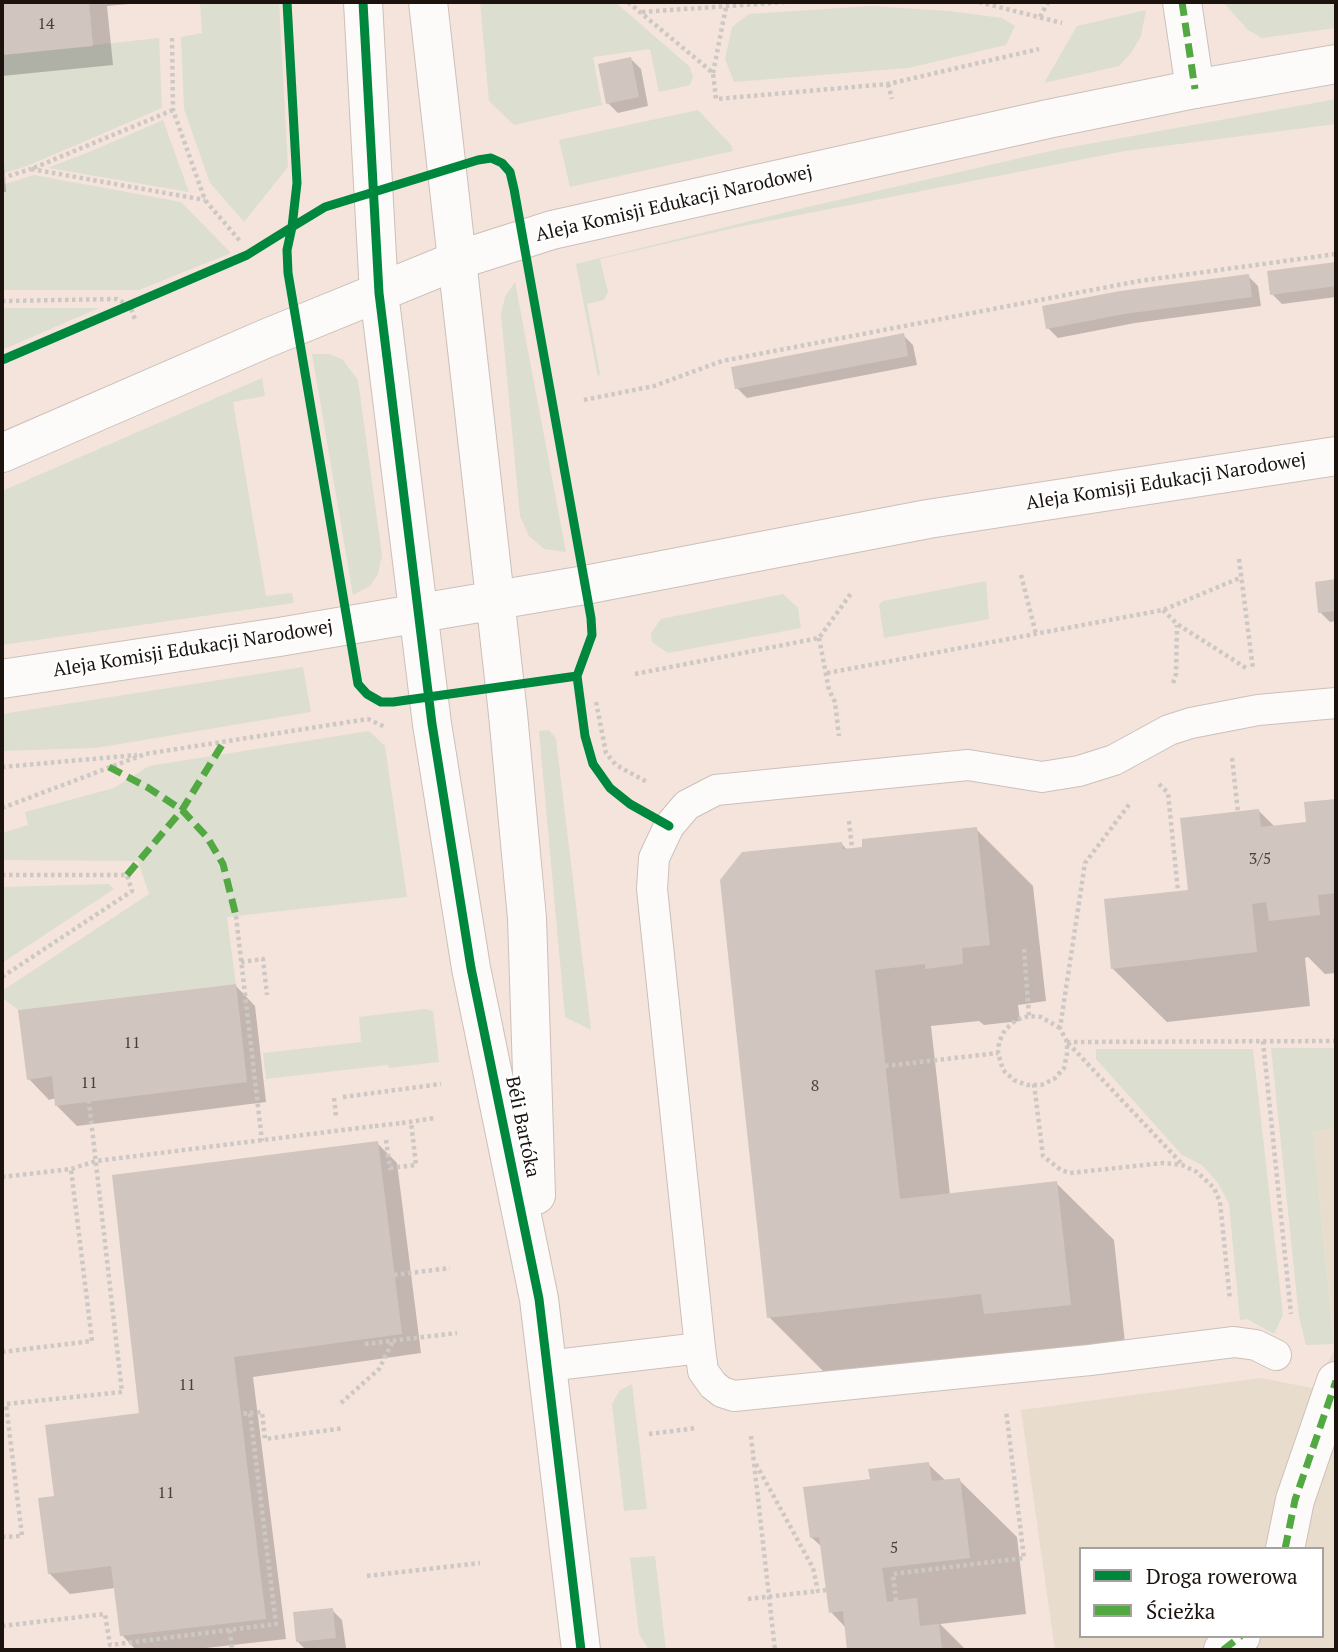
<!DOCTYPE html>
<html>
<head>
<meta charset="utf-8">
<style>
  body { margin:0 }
  #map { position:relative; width:1338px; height:1652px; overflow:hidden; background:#f4e4dc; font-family:"PT Serif",serif }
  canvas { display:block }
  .frame { position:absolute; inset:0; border:4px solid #1d130e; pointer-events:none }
  .legend { position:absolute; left:1079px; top:1547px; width:245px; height:91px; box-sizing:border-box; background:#fff; border:2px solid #a5a19f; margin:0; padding:9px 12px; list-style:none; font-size:21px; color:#1d130e }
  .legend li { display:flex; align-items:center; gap:14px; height:35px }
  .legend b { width:35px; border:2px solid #a5a19f }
</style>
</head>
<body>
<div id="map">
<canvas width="1338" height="1652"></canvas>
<div class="frame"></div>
<ul class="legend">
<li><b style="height:9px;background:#00873e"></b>Droga rowerowa</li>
<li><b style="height:9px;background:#52a841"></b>Ścieżka</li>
</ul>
</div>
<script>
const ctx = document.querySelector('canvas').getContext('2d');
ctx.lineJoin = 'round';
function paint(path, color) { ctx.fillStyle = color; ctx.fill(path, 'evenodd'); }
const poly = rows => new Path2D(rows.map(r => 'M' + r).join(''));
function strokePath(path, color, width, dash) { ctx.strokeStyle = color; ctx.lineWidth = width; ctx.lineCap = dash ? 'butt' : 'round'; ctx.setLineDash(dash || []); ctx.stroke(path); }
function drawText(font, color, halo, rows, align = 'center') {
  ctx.font = font + ' "PT Serif",serif'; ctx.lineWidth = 5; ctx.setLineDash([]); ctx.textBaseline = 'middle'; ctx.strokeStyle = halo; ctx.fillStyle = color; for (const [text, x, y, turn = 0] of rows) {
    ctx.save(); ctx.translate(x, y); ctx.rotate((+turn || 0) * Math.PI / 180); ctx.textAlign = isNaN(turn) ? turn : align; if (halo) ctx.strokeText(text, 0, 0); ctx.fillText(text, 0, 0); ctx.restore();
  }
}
paint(poly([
  [1336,1129,1336,1650,1055,1650,1021,1410,1261,1378,1312,1388,1335,1350,1313,1131],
  [1081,1549,1322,1549,1322,1636,1081,1636]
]), '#e8dccd');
paint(poly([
  [200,2,279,2,288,167,244,222,210,183,184,109,181,37,202,33],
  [480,2,615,2,690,67,693,77,690,85,659,92,650,49,593,57,602,105,514,125,489,101],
  [1223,2,1336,2,1336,28,1262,38,1248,30],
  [871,6,949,11,1002,18,1015,26,1006,45,908,68,734,82,725,59,732,27,749,14],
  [1146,10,1141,36,1131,53,1119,66,1044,83,1077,26],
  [159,38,162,108,27,166,2,174,2,55],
  [1336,99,1336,124,1125,151,738,227,600,259,608,292,604,300,587,304,600,374,598,377,576,264,795,210,1055,150],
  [698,110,731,145,733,151,570,187,559,140],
  [163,120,189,192,48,168,94,150],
  [34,175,181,202,231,253,139,290,2,290,2,185],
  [515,282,566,552,544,549,529,536,520,516,501,314,505,297],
  [2,308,99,308,2,350],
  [312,354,329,354,342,359,358,380,382,555,378,574,370,586,353,595],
  [262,378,265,396,233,402,266,596,292,593,294,603,2,645,2,491],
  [986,581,989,619,884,638,879,605,883,601],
  [783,594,798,608,801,628,668,653,652,642,651,633,661,619],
  [303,667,311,712,96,748,2,751,2,714],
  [549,730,556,739,591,1030,565,1017,539,731],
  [369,731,385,746,407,897,227,917,236,984,18,1010,2,997,2,991,149,894,138,861,2,860,2,833,28,825,25,812,114,788,149,766],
  [109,884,114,889,2,963,2,887],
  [425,1009,433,1011,439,1062,389,1068,388,1065,266,1079,263,1053,361,1042,359,1017],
  [1271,1048,1336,1048,1336,1129,1313,1131,1334,1344,1306,1345,1299,1317],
  [1096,1049,1253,1049,1283,1315,1274,1334,1247,1319,1240,1320,1229,1204,1218,1183,1202,1165,1182,1155,1096,1059],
  [632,1384,647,1509,624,1511,612,1404,620,1390],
  [655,1556,666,1650,649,1650,639,1634,630,1558]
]), '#dcded0');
paint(poly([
  [2,2,129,2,129,4,107,6,113,65,2,76],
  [631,59,641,69,648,106,618,113,608,103],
  [2,136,6,192,2,192],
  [1336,264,1336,297,1282,304,1272,294,1269,273],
  [1248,276,1258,286,1261,306,1135,323,1058,338,1048,328],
  [903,335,913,345,917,365,747,398,737,388],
  [1336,581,1336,621,1330,622,1320,612,1317,583],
  [1336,800,1336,973,1325,974,1308,957,1305,958,1310,1006,1167,1022,1112,968,1190,892,1259,811,1275,827,1308,824,1306,804],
  [976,829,1033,886,1046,1001,1018,1005,1020,1021,984,1025,979,1021,931,1026,950,1195,1056,1183,1114,1240,1127,1362,826,1374,769,1317,841,843,847,850],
  [235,985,255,1006,266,1102,77,1126,57,1106,56,1098,49,1100,29,1079],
  [377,1143,397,1163,421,1353,253,1377,286,1639,188,1650,136,1650,122,1635,115,1588,70,1594,49,1573,141,1414],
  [928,1464,946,1481,959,1480,1017,1537,1026,1614,940,1624,966,1650,848,1650,846,1628,831,1612,822,1547,811,1537,872,1481],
  [332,1610,342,1620,346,1648,306,1650,297,1641]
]), '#0003');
paint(poly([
  [2,2,89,2,93,46,2,55],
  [631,57,639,97,606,104,598,64],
  [1336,262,1336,286,1270,295,1267,271],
  [1249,274,1252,297,1124,314,1046,329,1042,306,1120,291],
  [904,333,908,356,735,389,731,367],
  [1336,579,1336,611,1318,613,1315,582],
  [1336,799,1336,893,1318,895,1320,915,1269,921,1266,902,1252,904,1257,952,1111,969,1104,899,1188,890,1180,818,1259,809,1261,827,1306,822,1304,802],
  [977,827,990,945,962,948,963,964,925,969,925,964,875,970,900,1199,1057,1181,1071,1305,984,1314,981,1294,767,1318,720,880,742,852,842,842,843,849,862,847,862,839],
  [236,984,247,1082,55,1106,52,1076,27,1080,18,1010],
  [378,1141,402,1334,234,1357,266,1619,120,1636,111,1566,48,1574,38,1498,54,1496,45,1425,139,1413,112,1175],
  [929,1462,932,1481,960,1478,970,1558,882,1568,887,1602,917,1598,920,1626,939,1624,942,1650,847,1650,843,1611,829,1613,819,1537,810,1538,803,1487,870,1479,868,1469],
  [333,1608,336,1638,296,1642,293,1612]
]), '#d1c5bf');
const lane = poly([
  [700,1348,703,1371,713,1385,722,1392,734,1396,1090,1360,1234,1342,1256,1345,1276,1355],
  [547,1366,700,1348,652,889,654,858,669,826,687,805,716,790,968,765,1042,777,1079,771,1114,760,1169,730,1191,723,1258,710,1336,703]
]);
const street = poly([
  [1182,2,1195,89],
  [1285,1549,1295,1500,1336,1381],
  [1223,1650,1241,1636]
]);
const secondary = poly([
  [363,2,379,293,432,724,471,968,539,1299,581,1650],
  [428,2,508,714,527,918,536,1195],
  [2,453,267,338,458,260,552,230,1048,119,1195,89,1336,64],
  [2,679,279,637,585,585,928,519,1336,456]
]);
strokePath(lane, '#ccc0b9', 32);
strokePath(street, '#ccc0b9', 40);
strokePath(secondary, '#ccc0b9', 40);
strokePath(poly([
  [628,2,713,73,716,99,888,84,1039,49],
  [979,2,1062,23],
  [642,12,787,2],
  [1040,17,1048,2],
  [172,38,173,110,205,200,240,241],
  [713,73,727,2],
  [888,84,892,99],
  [173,110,31,169,205,200],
  [2,178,31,169],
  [2,301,117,299,130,306,136,322],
  [584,400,654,386,722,361,1139,281,1336,254],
  [1239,559,1253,669],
  [1021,575,1036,634],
  [1163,610,1177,624,1246,668],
  [819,638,829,690,835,702,839,736],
  [827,673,1163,610,1242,577],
  [635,674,819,638,852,592],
  [1173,683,1176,674,1177,625],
  [596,702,606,753,616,765,649,783],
  [1232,758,1238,812],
  [2,767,137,755],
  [1159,784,1168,793,1178,891],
  [2,808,145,754,368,719,385,727],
  [849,821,852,848],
  [2,875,127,875,132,891,2,977],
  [236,916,262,1141],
  [1024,949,1029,1016],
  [241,962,263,959,267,995],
  [1060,1028,1041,1017,1029,1016,1016,1020,1005,1030,999,1042,998,1053,1003,1070,1014,1080,1027,1085,1041,1085,1054,1079,1064,1068,1067,1054,1067,1042,1060,1028,1085,863,1131,802],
  [1263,1041,1291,1314],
  [1067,1042,1336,1041],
  [1068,1043,1182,1164],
  [885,1066,998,1053],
  [1034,1084,1043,1156,1061,1170,1070,1173,1163,1163,1182,1165,1197,1172,1214,1188,1220,1202,1230,1300],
  [343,1097,441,1084],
  [334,1098,336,1116],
  [402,1123,435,1118],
  [386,1140,390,1168,416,1165,411,1122],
  [2,1177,71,1169,96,1161,375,1126],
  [394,1275,450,1268],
  [365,1344,457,1333],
  [2,1352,92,1341,71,1169],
  [341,1403,379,1369,393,1341],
  [250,1413,262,1412,265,1439,344,1428],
  [649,1434,697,1428],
  [751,1436,775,1650],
  [756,1464,813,1568,818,1591,826,1590],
  [2,1537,22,1536,6,1404,122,1392,89,1102],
  [367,1576,480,1563],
  [748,1599,818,1591],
  [896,1601,893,1574,1024,1558,1006,1410],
  [2,1626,105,1614,110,1645,276,1624,250,1413,241,1414],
  [230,1630,232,1650]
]), '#cec8c5', 4.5, [3.5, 3.5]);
strokePath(lane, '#fdfbfa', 30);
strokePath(street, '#fdfbfa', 38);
strokePath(secondary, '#fdfbfa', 38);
strokePath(poly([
  [375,1126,402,1123]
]), '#cec8c5', 4.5, [3.5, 3.5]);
strokePath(poly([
  [1182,2,1195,89],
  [109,767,147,787,182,810,207,837,223,864,236,916],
  [127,875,182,810,225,740],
  [1285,1549,1295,1500,1336,1381],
  [1223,1650,1241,1636]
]), '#52a841', 7, [14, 7]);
strokePath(poly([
  [363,2,379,293,432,724,471,968,539,1299,581,1650],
  [2,360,247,255,292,227,325,207,478,160,491,158,502,163,510,172,514,189,591,618,592,635,577,676,393,702,381,702,367,694,358,684,288,273,287,250,292,227,297,183,287,2],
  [577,676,585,736,593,764,610,788,630,804,669,826]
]), '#00873e', 9);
drawText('16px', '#4a403a', null, [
  ["14",46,24],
  ["3/5",1260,859],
  ["11",132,1043],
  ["11",89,1083],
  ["8",815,1086],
  ["11",187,1385],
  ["11",166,1493],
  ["5",894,1548]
]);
drawText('19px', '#1d130e', '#fff', [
  ["Aleja Komisji Edukacji Narodowej",674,204,-13],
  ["Aleja Komisji Edukacji Narodowej",1166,482,-9],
  ["Aleja Komisji Edukacji Narodowej",193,649,-9],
  ["Béli Bartóka",522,1127,78]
]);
</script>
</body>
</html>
